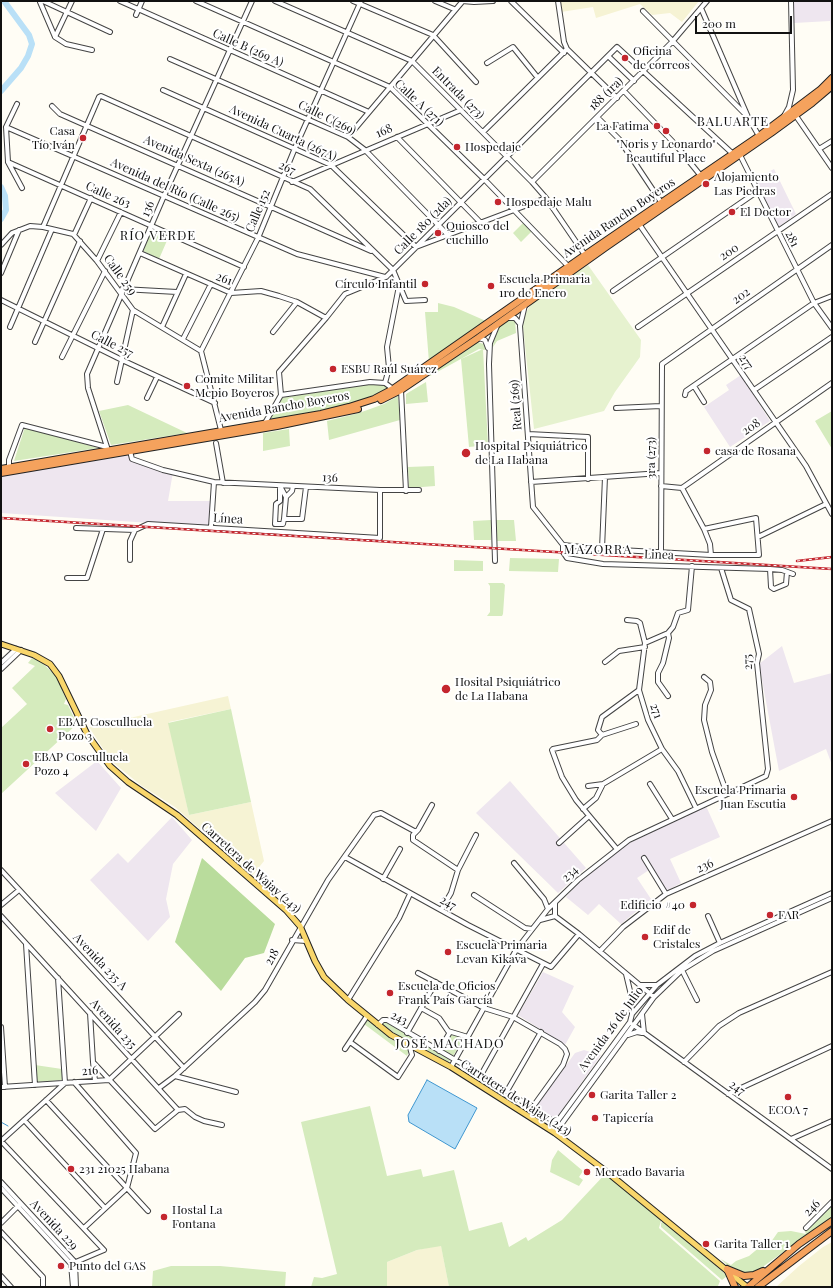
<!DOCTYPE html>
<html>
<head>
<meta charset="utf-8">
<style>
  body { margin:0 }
  #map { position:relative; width:833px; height:1288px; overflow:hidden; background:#fffdf5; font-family:"Playfair Display",serif }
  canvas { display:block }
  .frame { position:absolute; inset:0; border:2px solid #111; pointer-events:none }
  .scale { position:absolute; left:695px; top:16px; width:97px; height:18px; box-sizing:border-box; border:2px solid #111; border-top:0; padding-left:5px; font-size:12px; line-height:14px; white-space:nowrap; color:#111; -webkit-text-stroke:3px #fff; paint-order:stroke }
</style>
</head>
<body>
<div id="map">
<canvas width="833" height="1288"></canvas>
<div class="frame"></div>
<div class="scale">200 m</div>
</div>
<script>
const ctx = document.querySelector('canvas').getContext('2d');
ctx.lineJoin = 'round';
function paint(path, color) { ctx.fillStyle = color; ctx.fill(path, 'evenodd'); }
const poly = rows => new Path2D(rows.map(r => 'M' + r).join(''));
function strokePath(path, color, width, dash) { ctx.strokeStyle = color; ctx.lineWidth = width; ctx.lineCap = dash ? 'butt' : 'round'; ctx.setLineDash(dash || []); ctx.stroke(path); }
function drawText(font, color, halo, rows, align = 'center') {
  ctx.font = font + ' "Playfair Display",serif'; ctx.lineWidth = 4; ctx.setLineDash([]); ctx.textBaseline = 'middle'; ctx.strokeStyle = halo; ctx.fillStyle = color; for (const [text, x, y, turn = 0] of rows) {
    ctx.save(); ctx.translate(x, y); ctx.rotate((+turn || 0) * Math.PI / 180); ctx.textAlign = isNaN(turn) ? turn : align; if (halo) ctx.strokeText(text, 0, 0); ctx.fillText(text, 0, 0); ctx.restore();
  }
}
paint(poly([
  [793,1,832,1,832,49,830,21,794,23],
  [774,169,796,214,779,227,755,179],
  [741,375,770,421,730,447,704,407,729,390,726,385],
  [131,455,132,459,173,472,168,501,213,501,211,527,1,513,1,476],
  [782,646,794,683,832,673,832,765,826,749,779,771,759,664],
  [97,761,121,788,96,831,55,793],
  [510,781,586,868,558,893,476,813],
  [706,806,720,837,670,859,681,883,666,891,652,868,637,878,651,899,621,924,599,904,588,915,566,897,579,882,617,849],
  [172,817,192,840,173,864,166,899,170,917,148,941,90,880,118,853,128,863],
  [543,972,574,986,562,1012,575,1027,565,1045,518,1015],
  [584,1050,601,1055,555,1120,536,1107,575,1053]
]), '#eee6ef');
paint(poly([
  [560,1,699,1,682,22,670,13,652,15,640,4,596,18,593,7,561,12],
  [228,696,231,709,169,722,189,815,251,802,264,861,252,876,175,807,142,786,111,761,89,727],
  [832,1242,832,1287,776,1287,799,1266,823,1247],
  [441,1245,449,1287,387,1287,387,1262,417,1250]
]), '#f6f3d4');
paint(poly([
  [524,222,532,231,521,242,513,233],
  [153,228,169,236,159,259,143,251],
  [438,303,454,307,486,321,429,362,425,312,438,312],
  [506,320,515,321,516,333,497,341,493,347,494,338,498,328],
  [477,342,484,344,486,350,479,349,430,376,430,374],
  [483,349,488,445,469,447,461,359],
  [426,382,428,402,406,404,406,394],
  [370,383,387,385,389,388,360,401,325,410,274,419,270,417,281,398],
  [398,396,400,420,329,440,327,421,359,413,384,404],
  [128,405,187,433,111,445,99,411],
  [832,411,832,449,815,421],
  [25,427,98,448,14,461],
  [289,429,290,446,263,451,263,433],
  [434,466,435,486,409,488,408,467],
  [491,520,491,540,474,540,473,521],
  [496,520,514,520,516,541,497,541],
  [510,558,559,559,558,572,509,571],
  [454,560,483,561,483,571,454,571],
  [488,583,503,583,505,585,503,614,502,616,487,616,490,612,490,586],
  [32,658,39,660,56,676,66,699,64,704,68,705,77,724,1,794,1,728,27,704,12,688,35,666,28,663],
  [231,709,251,802,189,815,168,723],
  [367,1018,391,1039,407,1047,409,1051,407,1056,364,1024],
  [384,1021,451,1059,449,1062,397,1035,383,1024],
  [451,1035,464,1038,453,1056,443,1050],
  [35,1065,62,1069,62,1080,37,1082],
  [370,1106,387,1176,421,1169,423,1177,454,1170,469,1231,502,1222,509,1247,526,1237,528,1241,562,1220,607,1172,662,1217,659,1228,720,1281,718,1286,449,1287,441,1246,417,1250,387,1262,387,1287,311,1287,314,1277,322,1278,337,1274,301,1122],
  [558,1150,583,1171,579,1177,583,1180,579,1186,550,1172,552,1160],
  [832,1205,832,1217,757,1271,745,1274,731,1269,721,1259,731,1265,736,1261,749,1256,761,1246,766,1249,778,1232,791,1231,806,1234,805,1231],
  [664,1221,723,1272,727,1276,722,1280,661,1227,661,1223],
  [171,1266,220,1266,286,1272,285,1287,152,1287,153,1271]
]), '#d5ebbd');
paint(poly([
  [202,858,275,924,264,953,245,958,221,991,175,942]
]), '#b9dc9c');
paint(poly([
  [588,265,641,340,640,357,615,392,604,411,534,429,523,327,525,314,532,303]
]), '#e6f2cf');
const water = poly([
  [427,1080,477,1108,455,1149,409,1122,408,1115,427,1080]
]);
paint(water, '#b9e0f7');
strokePath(water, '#3f96cf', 1);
strokePath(poly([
  [1,1122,8,1126]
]), '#3f96cf', 1);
strokePath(poly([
  [1,91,21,68,28,56,32,44,29,35,4,1],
  [1,187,5,196,6,210,1,219]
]), '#b9e0f7', 6);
const minor = poly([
  [120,1,369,112],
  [196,1,390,87,485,180,568,266],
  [275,1,412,61,532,182,546,198,585,255],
  [353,1,433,35,476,82],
  [435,1,454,9],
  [462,1,474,2,493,1],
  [511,1,564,53],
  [558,1,564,42,567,49,617,98],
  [701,8,748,117,759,136],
  [643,11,748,117],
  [136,15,142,1],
  [55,37,72,1],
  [92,50,66,44,55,37,40,2,43,1,110,32],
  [608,56,634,81],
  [170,59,348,137,365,150,448,235],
  [487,63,513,47,538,78],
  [163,90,331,165,416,247,546,198],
  [624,91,675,144,701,176],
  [17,104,6,127,8,162,22,188],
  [52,106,60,114,371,251],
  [784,116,789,107,793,90,791,1],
  [796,116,832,168],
  [597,117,619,139,661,202],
  [6,127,297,254,385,277],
  [483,132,567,49],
  [348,137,462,2],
  [397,137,481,223],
  [819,149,832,141],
  [740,155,814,303,832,328],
  [8,162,244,267],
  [292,182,461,110],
  [532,182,672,42,707,1],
  [639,224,806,466,832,514],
  [43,227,99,97,101,96,310,189,393,270,406,301,425,300],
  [74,235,91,198],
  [1,245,12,233,30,226,43,227,73,234,97,261,133,310,201,351],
  [140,253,231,293,261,291,279,296,297,302,326,318],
  [97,261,121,212],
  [1,273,19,230],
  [122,289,177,292],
  [613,291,758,191],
  [1,300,122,360,215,403],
  [525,305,520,326,533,507,563,545],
  [508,318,515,318,520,324],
  [10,327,52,229],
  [162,327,186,274],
  [638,327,832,194],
  [273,332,297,302],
  [479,338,485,340,488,348],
  [183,339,211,284],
  [35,342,80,241],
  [62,357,105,271],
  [117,382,133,310],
  [385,383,389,368,387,347,399,286],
  [694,386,704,402],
  [401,390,406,491],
  [754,390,832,337],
  [281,395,370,382,385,383,393,389],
  [685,395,686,391,814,303,832,296],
  [147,398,157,377],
  [616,408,661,406],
  [265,423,281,395,279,372,326,318,345,294,386,277,617,47,733,154],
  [221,430,201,351,258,238,295,148,361,1],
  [528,434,588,437,588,479],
  [216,443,223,483],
  [108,450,88,388,87,374,164,196,252,1],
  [130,451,132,459,163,470,214,482,380,490,419,490],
  [9,467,9,460,22,425,107,447],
  [531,482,661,473],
  [280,486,280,501,276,504,275,524,283,524,284,519,302,519,306,487],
  [661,486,682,488,704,529,710,544,711,555],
  [281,488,286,497,292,491,293,486],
  [682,488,832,383],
  [284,519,286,497],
  [211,527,214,482],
  [76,528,135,530,148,524,380,538,380,490],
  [758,537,826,504],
  [563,545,602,549,711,555,759,555,756,518,704,529],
  [563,545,563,552,567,558,603,564,770,569,782,570,793,574],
  [602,549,605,477],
  [661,552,662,364,832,245],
  [130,560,130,541,135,530],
  [495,561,489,364,490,343,497,326],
  [770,569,771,587,774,589,786,584,787,572],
  [67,578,87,578,103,529],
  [627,620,637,621,640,623,645,643,639,690,648,720,662,749,678,771,696,808],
  [668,633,669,638,663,663,658,673,658,682,668,696],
  [645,643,668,633,673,627,678,613,688,610,692,566],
  [605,662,619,651,645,647],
  [1,663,16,649],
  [1,669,21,650],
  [704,677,710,682,711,690,705,705,704,720,712,752,727,794],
  [602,735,598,730,602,717,639,690],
  [650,784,672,819],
  [588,786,603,784],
  [432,805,418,830,413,835,413,840,458,870],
  [583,809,596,798,603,784,662,749],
  [559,843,589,816],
  [616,848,576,800,562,777,552,750,553,749,597,740,602,735,636,724],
  [345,857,468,925,551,967,579,934],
  [644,858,666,894],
  [514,863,544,899,548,909],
  [1,870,184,1068],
  [383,879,400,849],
  [474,895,525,928,532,929],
  [555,903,555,916,579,934,654,997],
  [1,905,19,890],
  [441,910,451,893,458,870,476,835],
  [1,916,178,1110],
  [708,916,720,943],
  [540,920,555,916],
  [292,940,306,941],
  [26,944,35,1085],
  [600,951,623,927,666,894,832,821],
  [681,968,697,1000],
  [418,973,484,1008,513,1017,560,1044,565,1049,567,1054,563,1065,532,1108],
  [626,974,631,995,632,1014],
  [640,985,656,985],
  [348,1000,399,918,410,894],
  [421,1008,439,1018,448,1031,468,1037],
  [90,1013,93,1062,155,1129,178,1110],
  [642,1014,644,1033],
  [632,1024,832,1169],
  [378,1025,383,1020,387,1020,481,1075,556,1123],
  [1,1027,5,1087],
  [407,1033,436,982],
  [628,1035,637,1032,642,1033],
  [350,1042,398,1077,412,1055,409,1044],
  [345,1049,367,1016],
  [439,1051,450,1032],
  [93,1062,95,1081],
  [684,1062,719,1026,739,1013,832,972],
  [451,1067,516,950,548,909,578,880,629,840,766,776,768,769,757,663,759,654,749,609,731,600,721,568],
  [481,1075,543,964],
  [175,1076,236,1092],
  [74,1082,136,1153,127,1188,84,1228],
  [1,1087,109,1080,179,1014],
  [159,1088,175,1076,255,1002,265,990,328,880,374,815,381,813,416,832],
  [507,1091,541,1032],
  [728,1094,832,1046],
  [46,1100,148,1211],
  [178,1110,185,1109,195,1117,204,1121,222,1125],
  [24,1120,105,1208],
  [551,1130,630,1022,632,1014,657,985,695,956,720,943,832,893],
  [555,1133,654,997,682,970,713,951,832,898],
  [791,1139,832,1121],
  [1,1141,65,1083,58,978],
  [1,1141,104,1250,71,1264],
  [1,1182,75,1262,76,1287],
  [1,1188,71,1264,73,1287],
  [1,1223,19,1205],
  [806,1228,832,1202],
  [1,1232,43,1277,43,1287],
  [1,1276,11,1287]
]);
const major = poly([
  [1,644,34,655,50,664,59,676,87,734,110,766,128,782,177,815,286,910,300,926,315,961,324,977,348,1000,391,1035,451,1067,555,1133,607,1172,747,1287]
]);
const highway = poly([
  [381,400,401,390,478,338,606,247,771,133,812,103,832,86],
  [1,469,321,414,349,407,374,399,393,389,585,255,759,136,820,90,832,78],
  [1,473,277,426,358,409],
  [727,1269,744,1276,754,1275,763,1271],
  [727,1269,735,1287],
  [748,1287,799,1244,832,1221],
  [758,1287,832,1231]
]);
strokePath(minor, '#444', 6);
strokePath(major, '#222', 7);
strokePath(highway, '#222', 8);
strokePath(minor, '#fff', 4);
strokePath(major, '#f9d66b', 5);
strokePath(highway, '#f5a25d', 6);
const rail = poly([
  [1,518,832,569],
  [797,561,832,557]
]);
strokePath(rail, '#c4262e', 2.5);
strokePath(rail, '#fff', 1, [3]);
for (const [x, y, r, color] of [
  [625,58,4,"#c4262e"],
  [657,126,4,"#c4262e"],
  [666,131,4,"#c4262e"],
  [83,138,4,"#c4262e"],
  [457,147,4,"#c4262e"],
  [706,184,4,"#c4262e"],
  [498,202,4,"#c4262e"],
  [732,212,4,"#c4262e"],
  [438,233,4,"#c4262e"],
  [425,284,4,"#c4262e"],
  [491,286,4,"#c4262e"],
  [333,369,4,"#c4262e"],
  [187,386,4,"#c4262e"],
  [707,451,4,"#c4262e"],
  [466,453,5,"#c4262e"],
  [446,689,5,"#c4262e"],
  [50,729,4,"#c4262e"],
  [26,764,4,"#c4262e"],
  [794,797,4,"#c4262e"],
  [693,905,4,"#c4262e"],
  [770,915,4,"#c4262e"],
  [645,937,4,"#c4262e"],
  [448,952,4,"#c4262e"],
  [390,993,4,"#c4262e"],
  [592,1095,4,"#c4262e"],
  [788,1097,4,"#c4262e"],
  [595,1118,4,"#c4262e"],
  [71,1169,4,"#c4262e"],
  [587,1172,4,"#c4262e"],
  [164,1217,4,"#c4262e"],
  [706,1244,4,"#c4262e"],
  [61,1266,4,"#c4262e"]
]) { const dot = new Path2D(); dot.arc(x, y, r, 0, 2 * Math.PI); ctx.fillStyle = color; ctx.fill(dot); strokePath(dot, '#fff', 1.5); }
drawText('12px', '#111', '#fff', [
  ["Calle B (269 A)",248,48,24],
  ["Entrada (273)",458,93,45],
  ["188 (1ra)",606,94,-44],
  ["Calle A (271)",419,103,43],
  ["Calle C(269)",327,118,26],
  ["168",384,131,-23],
  ["Avenida Cuarta (267A)",283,133,25],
  ["Avenida Sexta (265A)",194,161,24],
  ["267",287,168,25],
  ["Avenida del Río (Calle 265)",175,190,24],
  ["Calle 263",108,195,24],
  ["136",148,209,-67],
  ["Calle 152",258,211,-67],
  ["Avenida Rancho Boyeros",619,218,-34],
  ["Calle 180 (2da)",423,226,-45],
  ["281",792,239,64],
  ["200",729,252,-34],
  ["Calle 259",120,275,54],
  ["261",224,279,21],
  ["202",741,296,-35],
  ["Calle 257",112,344,27],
  ["277",746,362,55],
  ["Real (269)",516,405,-94],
  ["Avenida Rancho Boyeros",284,407,-10],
  ["208",751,427,-35],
  ["3ra (273)",651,458,-90],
  ["136",330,478,3],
  ["Línea",228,519,3],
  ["Linea",659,555,2],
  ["275",748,662,-92],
  ["271",656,711,70],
  ["236",705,866,-24],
  ["Carretera de Wajay (243)",251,868,42],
  ["234",570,874,-42],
  ["247",448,903,29],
  ["218",272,957,-61],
  ["Avenida 235 A",100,962,47],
  ["243",399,1018,26],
  ["Avenida 235",113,1024,48],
  ["Avenida 26 de Julio",611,1029,-54],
  ["216",90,1071,-4],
  ["247",737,1088,36],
  ["Carretera de Wajay (243)",516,1098,33],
  ["246",812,1208,-46],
  ["Avenida 229",54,1225,47]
]);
drawText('12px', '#111', '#fff', [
  ["Oficina",633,51],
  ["de correos",633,65],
  ["La Fatima",649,126,"right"],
  ["Casa",75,131,"right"],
  ["Tío Iván",75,145,"right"],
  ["\"Noris y Leonardo\"",666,144,"center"],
  ["Beautiful Place",666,158,"center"],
  ["Hospedaje",465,147],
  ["Alojamiento",714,177],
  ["Las Piedras",714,191],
  ["Hospedaje Malu",506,202],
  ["El Doctor",740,212],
  ["Quiosco del",446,226],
  ["cuchillo",446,240],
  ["Escuela Primaria",499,279],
  ["1ro de Enero",499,293],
  ["Círculo Infantil",417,284,"right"],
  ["ESBU Raúl Suárez",341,369],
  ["Comite Militar",195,379],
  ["Mcpio Boyeros",195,393],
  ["Hospital Psiquiátrico",475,446],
  ["de La Habana",475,460],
  ["casa de Rosana",715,451],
  ["Hosital Psiquiátrico",455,682],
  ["de La Habana",455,696],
  ["EBAP Cosculluela",58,722],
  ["Pozo 3",58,736],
  ["EBAP Cosculluela",34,757],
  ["Pozo 4",34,771],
  ["Escuela Primaria",786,790,"right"],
  ["Juan Escutia",786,804,"right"],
  ["Edificio #40",685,905,"right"],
  ["FAR",778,915],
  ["Edif de",653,930],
  ["Cristales",653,944],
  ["Escuela Primaria",456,945],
  ["Levan Kikava",456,959],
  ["Escuela de Oficios",398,986],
  ["Frank País García",398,1000],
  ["Garita Taller 2",600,1095],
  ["ECOA 7",788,1110,"center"],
  ["Tapicería",603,1118],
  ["231 21025 Habana",79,1169],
  ["Mercado Bavaria",595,1172],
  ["Hostal La",172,1210],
  ["Fontana",172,1224],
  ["Garita Taller 1",714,1244],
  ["Punto del GAS",69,1266]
], 'left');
ctx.letterSpacing = '1px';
drawText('13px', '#111', '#fff', [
  ["BALUARTE",733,122],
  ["RÍO VERDE",158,236],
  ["MAZORRA",598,550],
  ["JOSÉ MACHADO",450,1044]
]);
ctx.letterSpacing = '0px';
</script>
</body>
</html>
